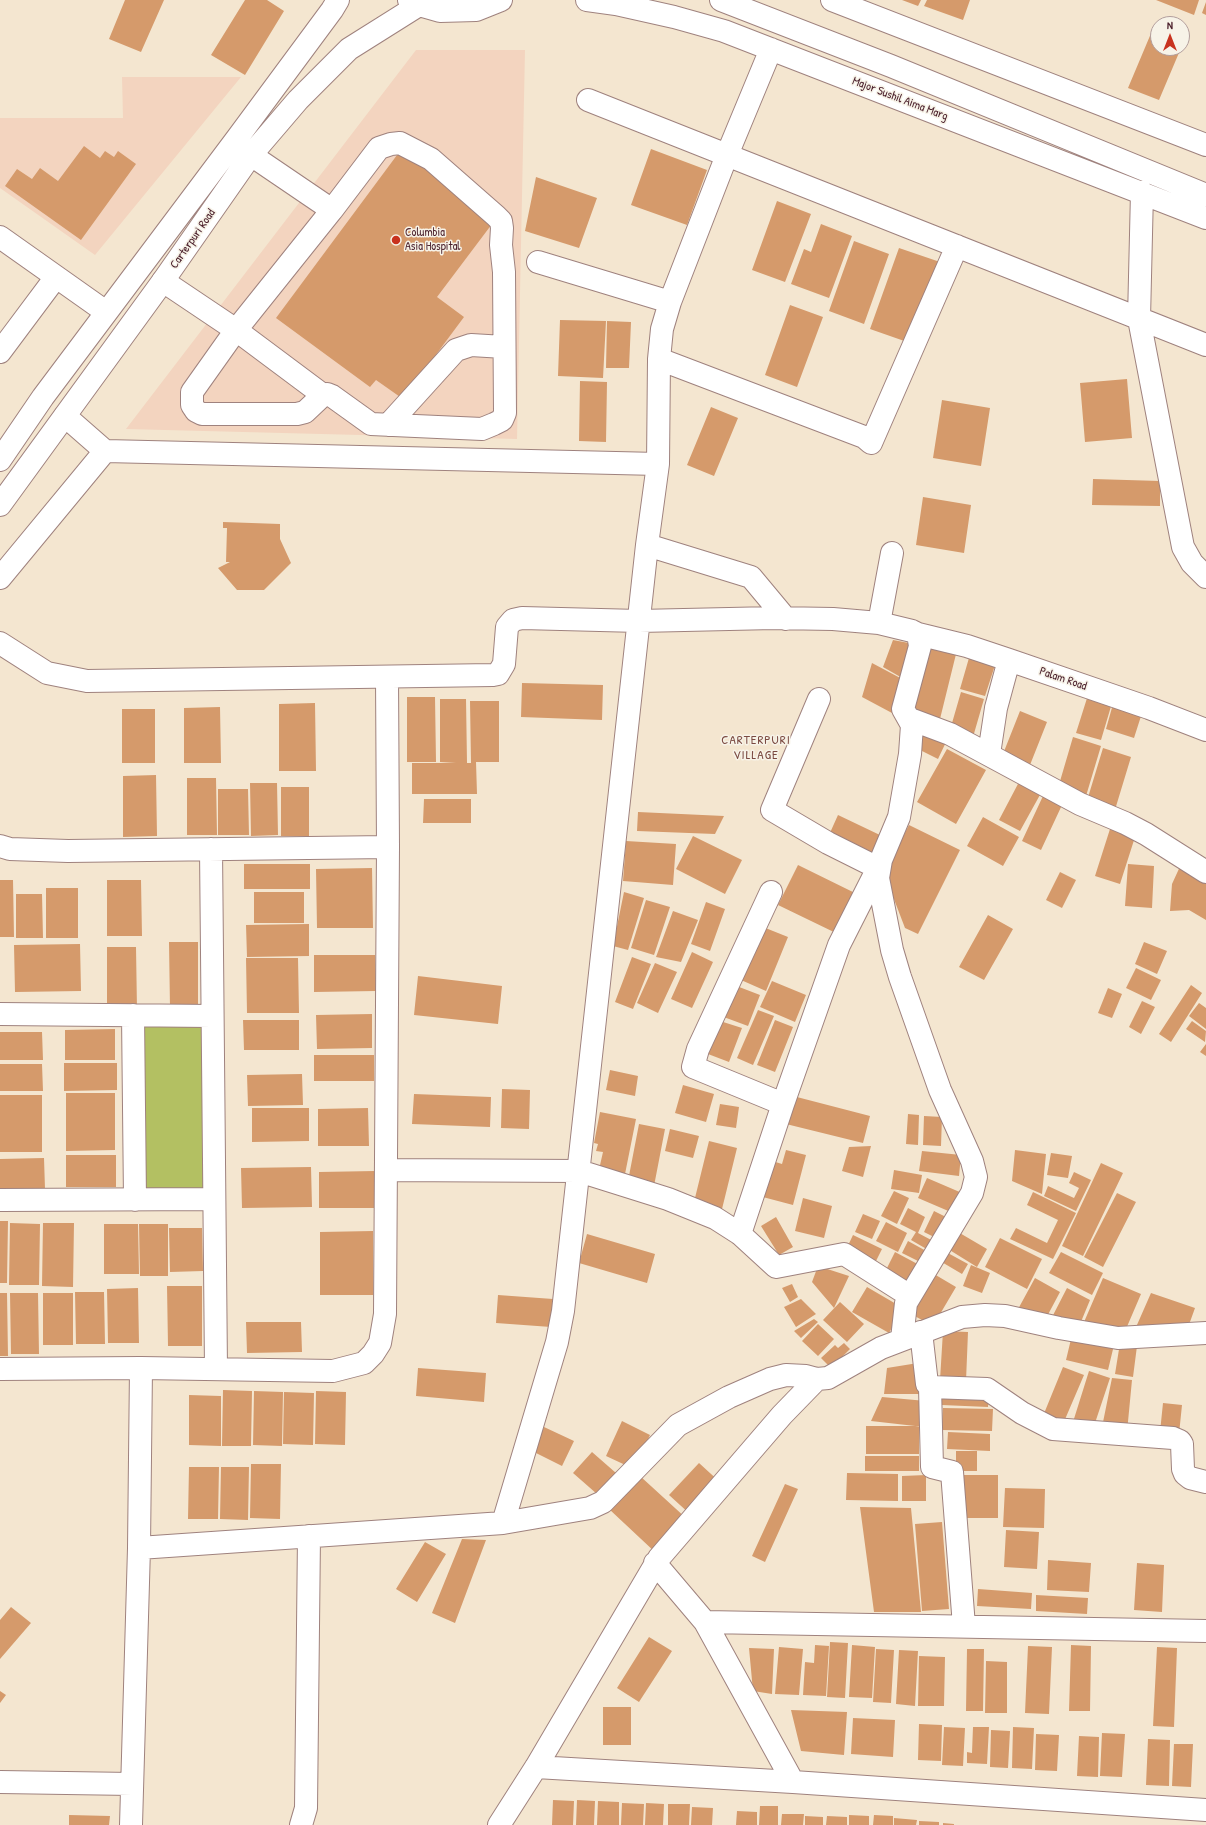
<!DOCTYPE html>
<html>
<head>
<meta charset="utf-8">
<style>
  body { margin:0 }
  #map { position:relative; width:1206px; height:1825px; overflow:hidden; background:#f4e6d0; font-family:"Patrick Hand",sans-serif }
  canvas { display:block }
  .north { position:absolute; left:1150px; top:16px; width:40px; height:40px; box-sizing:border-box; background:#f7f3e8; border:1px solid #b29e9c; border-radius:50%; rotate:0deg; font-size:11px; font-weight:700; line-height:16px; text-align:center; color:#4a1f2b }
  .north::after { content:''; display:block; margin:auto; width:14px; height:18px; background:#c8321e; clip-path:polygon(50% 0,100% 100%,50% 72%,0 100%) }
</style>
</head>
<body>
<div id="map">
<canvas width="1206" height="1825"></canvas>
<div class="north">N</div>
</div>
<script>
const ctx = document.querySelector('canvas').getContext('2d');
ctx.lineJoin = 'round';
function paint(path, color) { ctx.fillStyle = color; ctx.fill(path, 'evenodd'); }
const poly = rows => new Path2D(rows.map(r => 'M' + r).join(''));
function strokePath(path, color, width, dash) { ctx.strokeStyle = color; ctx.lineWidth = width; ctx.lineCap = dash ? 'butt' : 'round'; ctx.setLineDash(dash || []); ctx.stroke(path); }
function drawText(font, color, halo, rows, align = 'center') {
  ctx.font = font + ' "Patrick Hand",sans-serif'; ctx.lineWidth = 3; ctx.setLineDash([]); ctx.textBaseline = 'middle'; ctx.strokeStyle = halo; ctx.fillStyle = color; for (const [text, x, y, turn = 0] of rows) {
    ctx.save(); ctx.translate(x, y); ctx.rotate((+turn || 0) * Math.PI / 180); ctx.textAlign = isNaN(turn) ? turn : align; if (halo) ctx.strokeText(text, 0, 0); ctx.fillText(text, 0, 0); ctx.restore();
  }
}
paint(poly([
  [416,50,525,50,517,439,126,429],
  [122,77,241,77,95,255,0,188,0,118,123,118]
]), '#f3d4bf');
paint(poly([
  [145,1026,203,1026,203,1188,145,1189]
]), '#b3c062');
paint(poly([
  [125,0,164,0,141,52,109,39],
  [245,0,267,0,284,11,245,75,211,55],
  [902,0,921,0,918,6],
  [927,0,970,0,963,20,924,6],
  [1156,0,1199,0,1194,15],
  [1206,2,1206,15,1202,13],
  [1152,31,1158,34,1158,48,1181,48,1159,100,1128,88],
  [84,146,100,158,105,151,114,157,118,151,136,164,81,240,5,186,17,169,32,179,40,168,58,181],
  [651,149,707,170,687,225,631,205],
  [400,151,495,220,437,297,464,317,403,399,376,380,370,387,276,318],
  [536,177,597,198,579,248,525,231],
  [777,201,811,214,785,282,752,270],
  [821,224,852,236,829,298,791,284,804,249,811,252],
  [854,241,889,254,864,324,829,311],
  [899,248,940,262,910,343,870,329],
  [790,305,823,317,797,387,765,375],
  [560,320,606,321,603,378,558,376],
  [607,321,631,322,629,368,606,368],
  [1127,379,1132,438,1085,442,1080,383],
  [580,381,607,382,606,442,579,441],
  [942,400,990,408,981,466,933,458],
  [711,407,738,418,714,476,687,465],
  [1093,479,1160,481,1160,506,1092,505],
  [923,497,971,505,964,553,916,545],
  [223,522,280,524,280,539,291,563,264,590,237,590,218,568,230,562,226,562,227,528,223,528],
  [930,639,958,646,939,723,912,717],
  [893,640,914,644,904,679,883,667],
  [971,651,997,659,985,696,960,689],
  [872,663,904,680,892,713,862,697],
  [522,683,603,685,602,720,521,717],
  [961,692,984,699,973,737,950,730],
  [1088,695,1112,703,1101,740,1076,733],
  [407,697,435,697,436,762,407,762],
  [440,699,466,699,467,763,471,763,470,701,499,701,499,762,476,762,477,794,412,794,412,763,456,763,440,762],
  [315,703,316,771,279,771,279,704],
  [1113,704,1142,713,1134,738,1106,729],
  [220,707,221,763,184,763,184,708],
  [122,709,155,709,155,763,122,763],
  [1020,711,1047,722,1028,770,1001,759],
  [926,730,947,740,938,759,918,749],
  [1073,737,1101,746,1086,796,1058,788],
  [1103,748,1131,757,1114,813,1086,804],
  [947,749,986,770,956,824,917,802],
  [156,775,157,836,123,837,123,776],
  [187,778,216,778,217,835,187,835],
  [1019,782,1041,793,1020,831,999,820],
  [250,783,277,783,278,835,251,836],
  [281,787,309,787,309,836,281,836],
  [218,789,248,789,249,835,218,835],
  [1043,796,1062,805,1041,850,1022,841],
  [424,799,471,799,471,823,423,823],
  [638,812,724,816,715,834,637,831],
  [838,815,882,836,872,856,829,835],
  [983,817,1019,837,1003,866,967,846],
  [909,825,960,850,918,934,905,928,884,873],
  [1110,829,1135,837,1120,884,1095,876],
  [693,836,742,860,725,894,676,869],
  [626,841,676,844,673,885,623,881],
  [1183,860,1206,875,1206,920,1189,910,1170,911,1172,884],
  [244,864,310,864,310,889,244,889],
  [1128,864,1154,866,1152,908,1125,906],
  [798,865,859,895,840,935,778,905],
  [372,868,373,928,317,928,316,869],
  [1060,872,1076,880,1062,908,1046,900],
  [0,880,13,880,14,937,0,937],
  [107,880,141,880,142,936,107,936],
  [46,888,78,888,78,938,46,938],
  [254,892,304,892,304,923,254,923],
  [624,892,644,898,628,950,613,946],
  [16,894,42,894,43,938,16,938],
  [646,900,670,907,654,955,631,948],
  [706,902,725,909,710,951,691,944],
  [673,911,698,920,681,962,656,957],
  [988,915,1013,929,984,980,959,967],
  [309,924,309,956,247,957,246,925],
  [763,927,788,937,766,991,741,980],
  [169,942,198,942,198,1007,170,1008],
  [1144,942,1167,951,1157,974,1135,964],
  [80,944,81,991,15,992,14,945],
  [107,947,136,947,137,1010,107,1010],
  [692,952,713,962,692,1008,671,999],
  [314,955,375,955,376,991,314,992],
  [632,957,651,964,633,1009,615,1002],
  [246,958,298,958,299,1013,247,1013],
  [655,963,677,972,658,1013,637,1003],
  [1136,968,1161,980,1151,1000,1126,988],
  [418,976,502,986,498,1024,414,1015],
  [772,981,806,995,795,1022,760,1007],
  [734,985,760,995,748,1026,721,1016],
  [1191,985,1202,993,1171,1042,1159,1034],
  [1108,988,1122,994,1112,1018,1098,1013],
  [1142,1001,1155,1007,1141,1034,1129,1027],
  [1199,1003,1206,1008,1206,1029,1189,1016],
  [758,1010,774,1016,753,1065,737,1058],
  [372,1014,372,1048,317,1049,316,1015],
  [243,1020,299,1020,299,1050,244,1050],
  [775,1020,793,1027,775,1072,757,1065],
  [720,1021,742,1028,729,1062,708,1054],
  [1192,1021,1206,1031,1205,1042,1186,1029],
  [115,1029,115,1060,65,1060,65,1030],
  [0,1032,42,1032,43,1060,0,1060],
  [1206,1044,1206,1056,1200,1052],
  [314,1055,374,1055,374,1081,314,1081],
  [64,1063,117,1063,117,1090,64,1091],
  [0,1064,42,1064,43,1091,0,1091],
  [610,1070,638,1076,635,1096,606,1090],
  [302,1074,303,1105,248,1106,247,1075],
  [683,1085,714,1094,706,1122,675,1113],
  [502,1089,530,1090,529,1129,501,1128],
  [66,1093,115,1093,115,1150,66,1151],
  [414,1094,491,1097,490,1127,412,1124],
  [0,1095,42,1095,42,1152,0,1152],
  [793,1096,870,1116,863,1143,786,1124],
  [720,1104,739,1107,736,1128,716,1125],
  [252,1108,309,1108,309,1141,252,1142],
  [368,1108,369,1146,318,1146,318,1109],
  [600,1112,636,1119,624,1179,598,1174,603,1152,596,1151,598,1144,594,1143],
  [908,1114,919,1115,918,1145,906,1144],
  [924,1116,942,1117,941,1146,923,1145],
  [639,1124,665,1129,654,1186,628,1181],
  [670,1129,699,1136,693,1158,665,1151],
  [709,1141,737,1148,722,1209,694,1202],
  [871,1146,863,1177,842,1171,849,1147],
  [786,1150,806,1155,793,1205,759,1196,769,1160,782,1164],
  [1015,1150,1046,1154,1042,1194,1012,1181],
  [922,1151,961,1155,959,1176,919,1171],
  [1051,1153,1072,1156,1068,1178,1047,1175],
  [66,1155,116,1155,116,1187,66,1187],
  [44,1158,45,1189,0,1189,0,1159],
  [1101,1163,1123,1173,1083,1256,1062,1246],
  [311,1167,312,1207,242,1208,241,1168],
  [894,1170,922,1175,919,1193,891,1189],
  [375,1171,375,1208,319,1208,319,1172],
  [1074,1172,1091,1180,1076,1211,1044,1196,1048,1186,1074,1198,1079,1188,1069,1183],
  [927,1178,962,1193,953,1213,918,1198],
  [894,1191,909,1198,897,1224,881,1216],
  [1033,1192,1076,1213,1053,1259,1010,1239,1016,1228,1047,1243,1058,1220,1027,1205],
  [1117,1193,1136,1202,1103,1267,1084,1257],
  [803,1198,832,1206,824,1238,795,1231],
  [908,1208,925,1217,918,1233,935,1242,930,1251,911,1240,916,1232,900,1224],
  [934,1211,946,1217,936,1238,924,1232],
  [863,1214,880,1221,872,1239,855,1232],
  [776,1217,793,1247,779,1255,761,1226],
  [0,1221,8,1221,7,1283,0,1283],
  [886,1222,907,1233,898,1252,876,1241],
  [10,1223,40,1224,39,1285,9,1285],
  [43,1223,74,1223,73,1287,42,1286],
  [104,1224,138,1224,139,1274,104,1274],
  [139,1224,168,1224,168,1276,140,1276],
  [169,1228,202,1228,203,1271,170,1272],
  [373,1231,373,1295,320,1295,320,1232],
  [958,1232,987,1249,977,1267,948,1249],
  [587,1234,655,1254,647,1283,579,1263],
  [853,1235,882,1249,873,1267,844,1254],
  [1000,1238,1042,1259,1027,1289,985,1267],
  [908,1241,928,1252,922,1263,902,1253],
  [895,1252,925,1268,914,1287,885,1272],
  [946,1252,968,1264,962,1274,940,1261],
  [1061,1252,1103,1273,1092,1295,1049,1273],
  [971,1265,990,1273,982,1293,963,1286],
  [818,1266,849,1276,834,1308,812,1282],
  [934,1274,956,1287,933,1326,911,1314],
  [1035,1278,1060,1292,1043,1324,1017,1311],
  [1103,1278,1141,1294,1126,1329,1081,1329],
  [792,1284,798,1297,790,1302,782,1288],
  [167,1286,202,1286,202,1346,168,1346],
  [867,1287,903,1308,889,1333,852,1312],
  [138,1288,139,1343,108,1343,107,1289],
  [1067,1288,1090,1300,1078,1329,1049,1323],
  [75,1292,104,1292,105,1344,76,1344],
  [0,1293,7,1293,8,1356,0,1356],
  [10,1293,38,1293,39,1354,11,1354],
  [43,1293,73,1293,73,1345,43,1345],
  [1151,1293,1195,1308,1186,1333,1133,1334],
  [498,1295,553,1299,551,1327,496,1323],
  [801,1299,816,1314,796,1327,784,1307],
  [840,1302,864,1324,847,1342,823,1320],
  [814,1319,818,1322,801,1338,794,1331],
  [246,1322,301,1322,302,1352,247,1353],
  [818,1324,834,1339,818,1356,802,1341],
  [943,1331,968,1332,966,1381,940,1380],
  [1072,1335,1114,1345,1108,1370,1066,1360],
  [844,1343,850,1349,831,1368,821,1358,835,1345,838,1348],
  [1120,1343,1137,1346,1133,1377,1115,1374],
  [918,1363,924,1394,884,1394,887,1368],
  [1063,1367,1084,1375,1063,1424,1043,1416],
  [418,1368,486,1373,484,1402,416,1396],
  [1089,1371,1110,1378,1093,1429,1073,1422],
  [1112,1378,1132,1380,1127,1432,1102,1427],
  [223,1390,252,1391,251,1446,222,1446],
  [254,1391,283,1392,282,1446,253,1445],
  [316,1391,346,1392,345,1445,315,1444],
  [942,1391,989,1393,988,1407,942,1405],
  [284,1392,314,1393,313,1445,283,1444],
  [189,1395,221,1396,221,1446,189,1445],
  [882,1397,926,1401,924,1427,871,1421],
  [1163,1403,1182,1405,1179,1434,1160,1432],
  [943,1408,993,1409,992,1431,942,1430],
  [622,1421,650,1435,634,1469,606,1456],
  [866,1426,919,1426,919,1454,866,1454],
  [544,1427,574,1441,562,1466,532,1451],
  [948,1432,990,1434,990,1451,947,1449],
  [956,1451,977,1451,977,1471,956,1471],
  [592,1452,616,1473,597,1494,573,1473],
  [865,1456,919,1456,919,1471,865,1471],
  [699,1463,722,1484,691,1515,669,1495],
  [251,1464,281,1464,280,1519,250,1518],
  [189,1467,219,1467,218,1519,188,1519],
  [221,1467,249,1467,248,1520,220,1519],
  [847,1473,898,1474,898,1501,846,1500],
  [926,1475,926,1501,902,1501,902,1476],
  [957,1475,998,1475,998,1518,957,1518],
  [640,1476,687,1519,656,1553,609,1509],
  [785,1484,798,1489,765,1562,752,1556],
  [1005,1488,1045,1489,1044,1528,1003,1527],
  [860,1507,911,1508,921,1612,874,1612],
  [942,1522,949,1609,922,1611,915,1524],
  [1006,1530,1039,1532,1037,1569,1004,1567],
  [462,1539,486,1540,455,1623,432,1613],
  [425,1542,446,1554,417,1602,396,1589],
  [1048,1560,1091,1563,1089,1592,1047,1590],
  [1137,1563,1164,1565,1162,1612,1134,1610],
  [978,1589,1032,1593,1031,1609,977,1606],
  [1036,1595,1088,1598,1087,1614,1036,1611],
  [11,1607,31,1623,0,1659,0,1620],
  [649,1637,672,1651,639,1702,617,1688],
  [830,1642,848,1643,845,1698,827,1697],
  [815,1645,829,1646,826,1696,803,1695,805,1662,814,1663],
  [852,1645,875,1647,872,1698,849,1697],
  [1071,1645,1091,1646,1090,1711,1069,1711],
  [1028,1646,1052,1647,1049,1714,1025,1713],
  [779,1647,803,1649,799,1695,775,1694],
  [1157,1647,1177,1648,1174,1727,1153,1726],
  [749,1648,774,1649,772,1694,753,1691],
  [876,1649,894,1650,891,1703,873,1702],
  [967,1649,984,1649,983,1711,966,1711],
  [899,1650,918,1651,915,1706,896,1704],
  [919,1656,945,1657,944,1706,918,1706],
  [986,1661,1007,1662,1007,1713,985,1713],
  [0,1691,6,1695,0,1703],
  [603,1707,631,1707,631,1745,603,1745],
  [791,1710,847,1712,844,1755,801,1751],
  [853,1718,895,1720,893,1757,851,1754],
  [919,1724,942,1725,941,1761,918,1760],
  [944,1727,965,1728,963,1766,942,1765],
  [973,1727,989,1727,987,1764,967,1763,967,1752,972,1753],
  [1013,1727,1034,1728,1032,1769,1012,1768],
  [991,1730,1010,1731,1008,1768,990,1767],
  [1102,1733,1125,1734,1122,1777,1100,1776],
  [1036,1734,1059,1735,1057,1771,1035,1770],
  [1079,1736,1099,1737,1098,1777,1077,1776],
  [1148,1739,1170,1740,1169,1786,1146,1785],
  [1174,1744,1193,1744,1191,1787,1172,1786],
  [553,1800,574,1801,573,1825,552,1825],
  [577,1800,595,1801,594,1825,576,1825],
  [598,1801,619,1802,619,1825,597,1825],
  [622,1803,644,1804,643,1825,621,1825],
  [646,1803,664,1804,663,1825,645,1825],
  [668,1804,690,1804,689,1825,668,1825],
  [760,1806,778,1806,778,1825,759,1825],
  [692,1807,713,1808,712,1825,691,1825],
  [737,1811,757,1812,757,1825,736,1825],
  [782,1814,804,1814,803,1825,781,1825],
  [69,1815,110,1816,109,1825,69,1825],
  [849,1815,869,1816,869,1825,849,1825],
  [874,1815,893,1816,893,1825,873,1825],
  [805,1816,823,1817,823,1825,805,1825],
  [827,1816,847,1817,847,1825,826,1825],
  [894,1818,917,1820,916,1825,894,1825],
  [919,1821,939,1822,939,1825,919,1825],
  [943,1823,954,1824,954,1825,943,1825]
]), '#d59a6b');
const minor = poly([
  [587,0,616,4,674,17,724,31,1206,218],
  [721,0,891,66,1206,195],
  [832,0,1206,145],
  [588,100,1206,345],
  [251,155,332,210],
  [1142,192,1139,319,1183,547,1192,563,1206,577],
  [0,237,106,312],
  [538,262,670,302],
  [163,281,236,330,192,392,192,405,196,411,202,414,297,414,305,412,323,395,327,394,332,396,371,424,482,429,494,424,502,420,505,413,504,272,501,245,502,228,501,221,496,216,431,159,400,143,391,144,379,148,332,210,236,330,323,395],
  [0,352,56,277],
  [659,359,864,437,871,443,957,246],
  [65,416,105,451,658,464],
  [388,425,456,350,471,345,504,347],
  [647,545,751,577,786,619],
  [0,578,105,451],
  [879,623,892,553],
  [918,634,967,646,1009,660,1149,708,1206,730],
  [0,643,47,673,87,681,493,675,498,674,504,664,507,627,513,620,522,618,639,621,774,618,833,619,879,623,912,631,918,634,920,646,903,709,912,725,910,754,899,817,881,860,878,878,892,950,900,977,940,1090,972,1161,976,1177,972,1193,906,1303,902,1339],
  [910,719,950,734,1080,804,1125,823,1146,834,1206,872],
  [989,754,996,708,1009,660],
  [0,846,10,849,68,851,388,847],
  [211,849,216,1369],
  [771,892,698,1049,693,1067,783,1104],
  [0,1014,212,1016],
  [133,1015,135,1200],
  [386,1170,579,1171,668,1199,715,1218,740,1234,776,1267,844,1254,910,1296],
  [0,1200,214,1199],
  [740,1234,783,1104,839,945,878,868,828,843,772,810,819,699],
  [921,1332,927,1384,930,1387,987,1389,1022,1413,1053,1429,1173,1438,1180,1441,1182,1444,1183,1469,1185,1474,1190,1478,1206,1482],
  [0,1369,141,1368,333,1371,364,1363,373,1354,380,1343,385,1314,388,847,387,677],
  [930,1387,932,1467,952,1472,964,1626],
  [503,1523,557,1342,563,1311,647,545,658,464,659,359,662,329,670,302,727,155,771,49],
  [139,1548,503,1523,590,1508,603,1502,678,1425,729,1397,770,1379,786,1375,806,1376,817,1379,828,1378,881,1348,962,1317,985,1315,1005,1316,1059,1328,1118,1338,1206,1333],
  [655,1563,705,1622,793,1782],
  [705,1622,1206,1631],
  [536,1767,793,1782,1206,1810],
  [0,1782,132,1784],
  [131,1825,139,1548,141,1368],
  [301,1825,306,1808,309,1536],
  [499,1825,536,1767,659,1558,782,1415,817,1379]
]);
const major = poly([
  [409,0,419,5,440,11,476,10,501,0],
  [0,460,43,397,238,137,332,10,338,0],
  [0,505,163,281,251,155,298,100,349,49,419,5]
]);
strokePath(minor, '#9f827e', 24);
strokePath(major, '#9f827e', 24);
strokePath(minor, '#fff', 22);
strokePath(major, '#fff', 22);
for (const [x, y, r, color] of [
  [396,240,5,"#c8321e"]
]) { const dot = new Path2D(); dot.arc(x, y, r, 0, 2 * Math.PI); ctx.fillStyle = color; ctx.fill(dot); strokePath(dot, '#f7f3e8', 1.5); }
drawText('12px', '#4a1f2b', '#f7f3e8', [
  ["Major Sushil Aima Marg",900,99,21],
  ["Carterpuri Road",193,239,-55],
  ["Palam Road",1063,679,19]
]);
drawText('12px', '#4a1f2b', '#f7f3e8', [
  ["Columbia",405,233],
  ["Asia Hospital",405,247]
], 'left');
ctx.letterSpacing = '1px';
drawText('13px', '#7b4a41', '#f7f3e8', [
  ["CARTERPURI",756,741],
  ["VILLAGE",756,756]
]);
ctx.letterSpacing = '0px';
</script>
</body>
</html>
